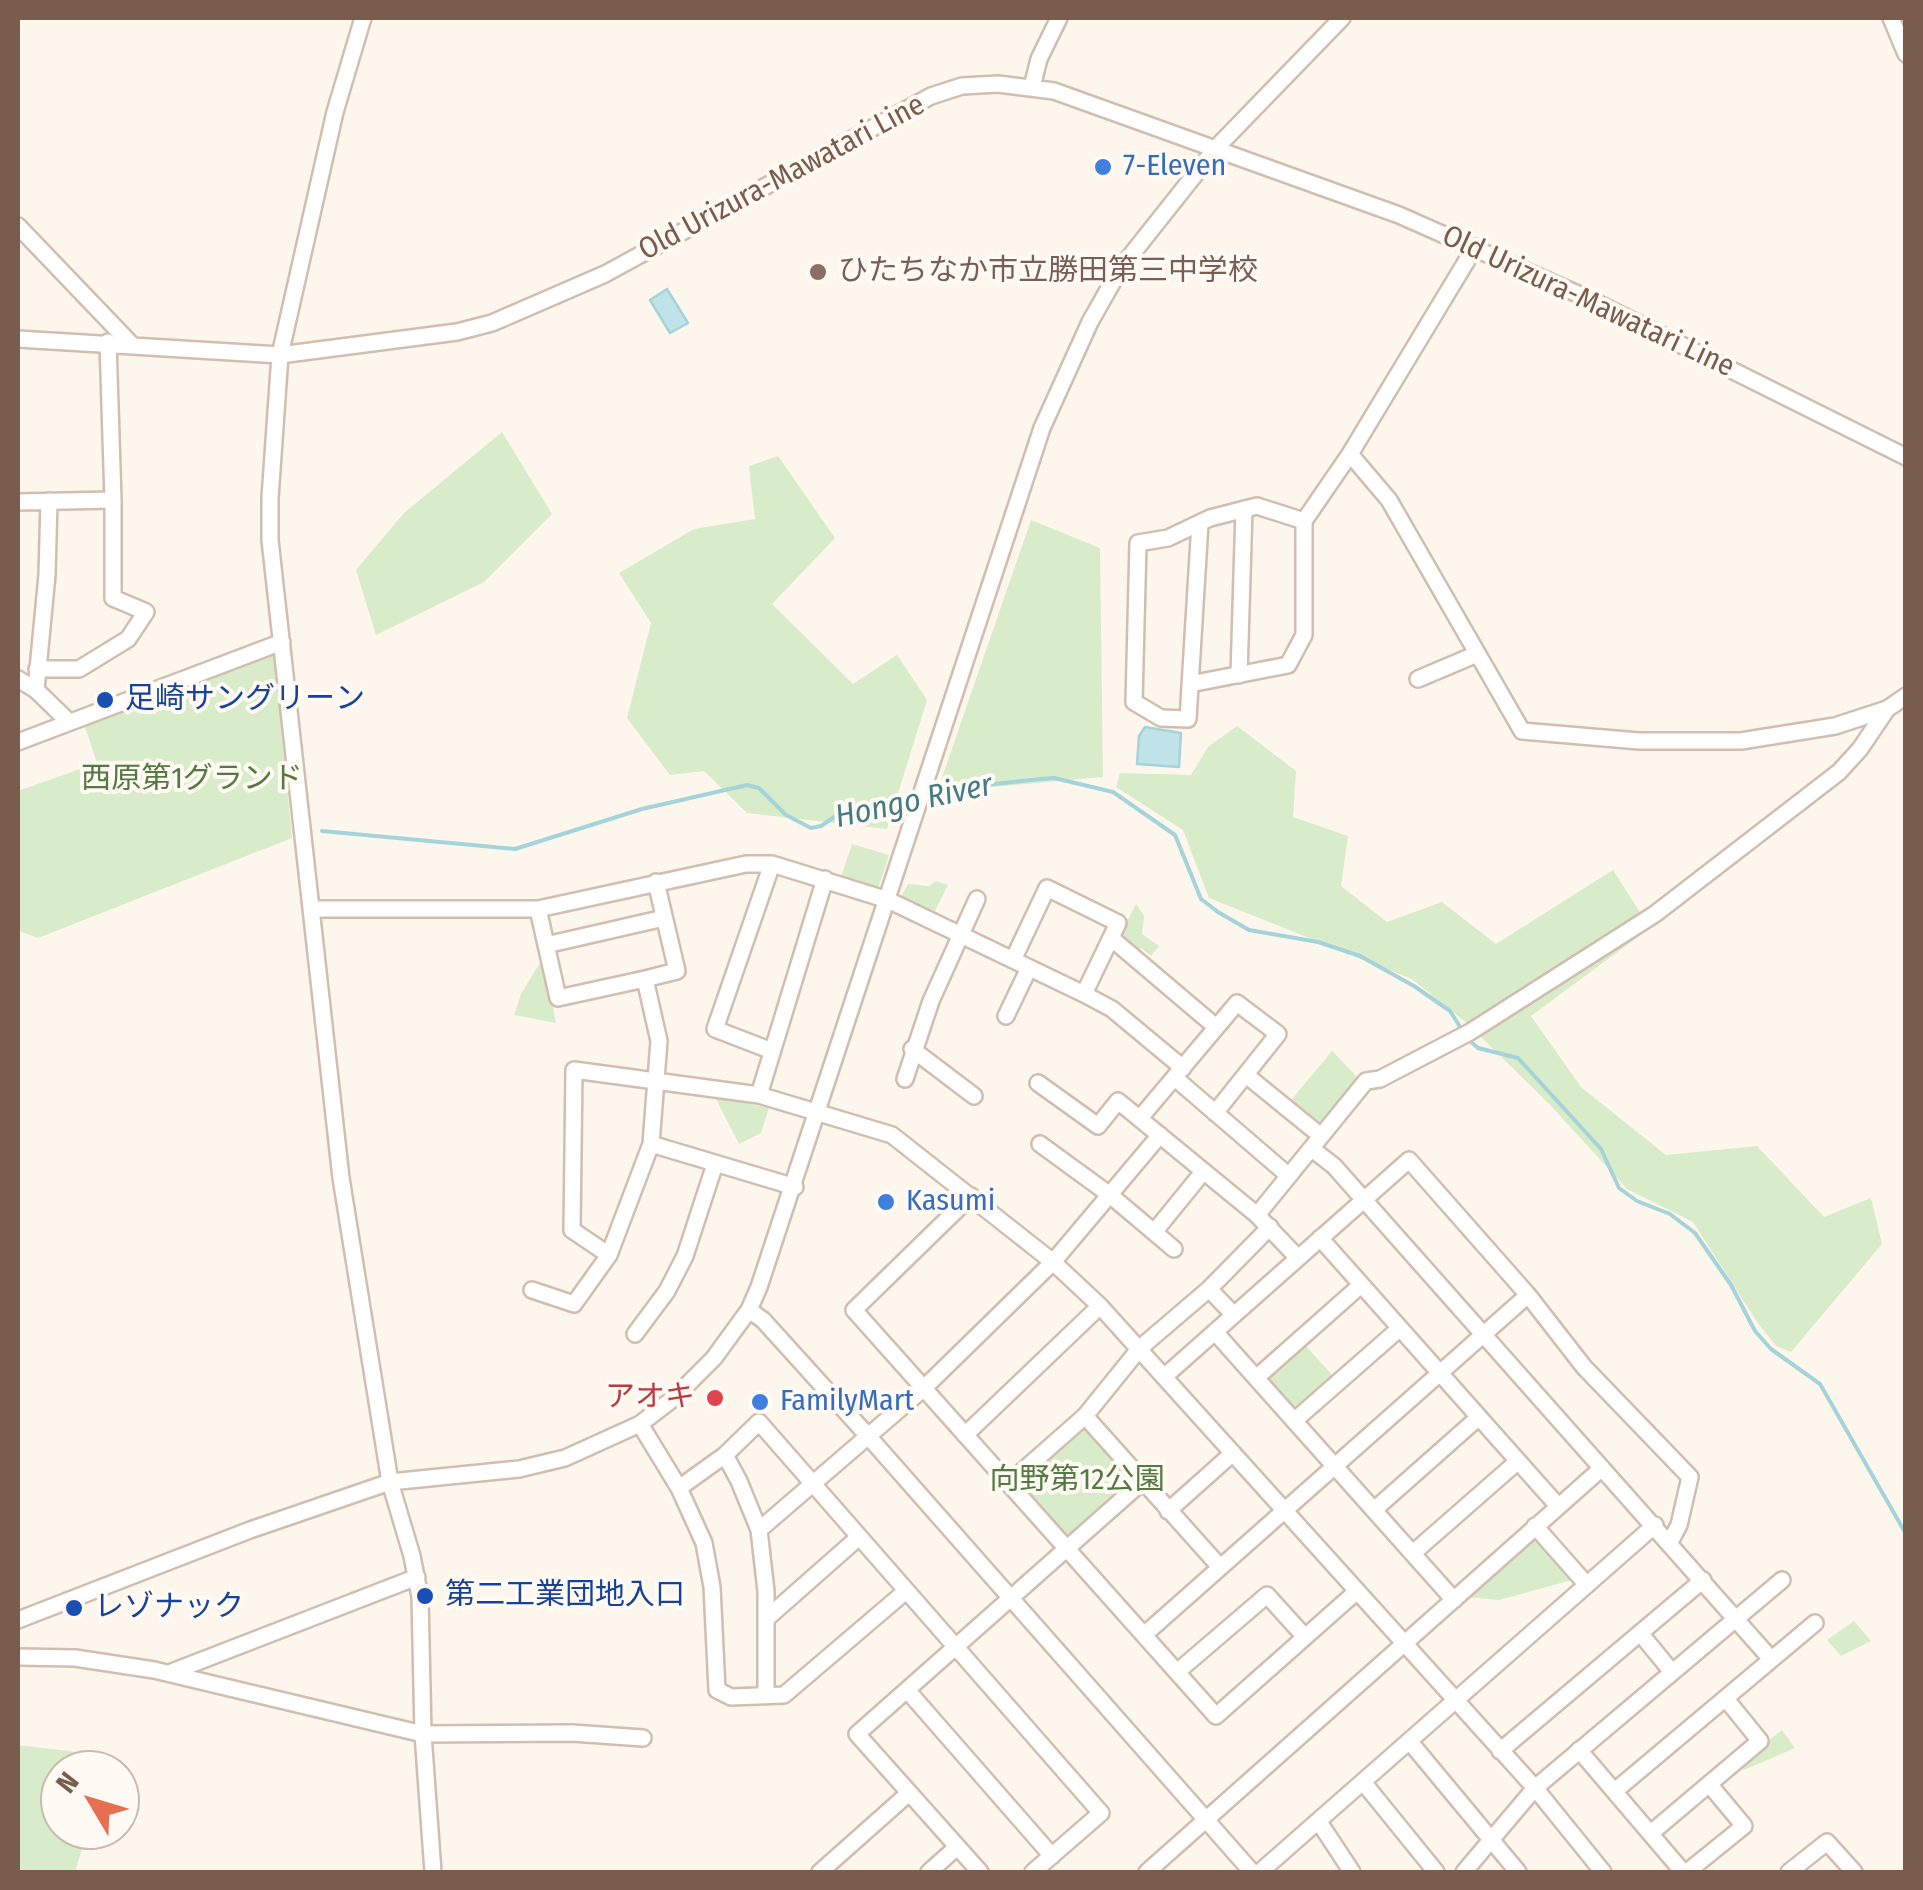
<!DOCTYPE html>
<html>
<head>
<meta charset="utf-8">
<style>
  body { margin:0 }
  #map { position:relative; width:1923px; height:1890px; overflow:hidden; background:#fdf6ec; font-family:"Fira Sans Condensed",sans-serif }
  canvas { display:block }
  .frame { position:absolute; inset:0; border:20px solid #7a5c4d; pointer-events:none }
  .north { position:absolute; left:40px; top:1750px; width:100px; height:100px; box-sizing:border-box; background:#fffaf3; border:2px solid #cabbb1; border-radius:50%; rotate:308deg; font-size:28px; font-weight:700; line-height:40px; text-align:center; color:#7a5c4d }
  .north::after { content:''; display:block; margin:auto; width:35px; height:45px; background:#e76f51; clip-path:polygon(50% 0,100% 100%,50% 72%,0 100%) }
</style>
</head>
<body>
<div id="map">
<canvas width="1923" height="1890"></canvas>
<div class="frame"></div>
<div class="north">N</div>
</div>
<script>
const ctx = document.querySelector('canvas').getContext('2d');
ctx.lineJoin = 'round';
function paint(path, color) { ctx.fillStyle = color; ctx.fill(path, 'evenodd'); }
const poly = rows => new Path2D(rows.map(r => 'M' + r).join(''));
function strokePath(path, color, width, dash) { ctx.strokeStyle = color; ctx.lineWidth = width; ctx.lineCap = dash ? 'butt' : 'round'; ctx.setLineDash(dash || []); ctx.stroke(path); }
function drawText(font, color, halo, rows, align = 'center') {
  ctx.font = font + ' "Fira Sans Condensed","Noto Sans JP",sans-serif'; ctx.lineWidth = 8; ctx.setLineDash([]); ctx.textBaseline = 'middle'; ctx.strokeStyle = halo; ctx.fillStyle = color; for (const [text, x, y, turn = 0] of rows) {
    ctx.save(); ctx.translate(x, y); ctx.rotate((+turn || 0) * Math.PI / 180); ctx.textAlign = isNaN(turn) ? turn : align; if (halo) ctx.strokeText(text, 0, 0); ctx.fillText(text, 0, 0); ctx.restore();
  }
}
paint(poly([
  [502,432,552,514,484,582,376,635,356,570,404,513],
  [778,456,835,538,772,604,853,684,897,655,927,700,887,829,747,813,704,771,670,775,627,718,651,623,619,573,694,529,755,519,749,466],
  [1031,520,1100,548,1103,777,937,792],
  [274,652,292,838,38,938,19,931,18,791,97,763,84,724],
  [1237,726,1296,771,1293,817,1348,836,1341,886,1387,922,1442,902,1496,944,1613,870,1650,928,1531,1016,1581,1087,1666,1155,1757,1146,1824,1217,1871,1198,1882,1244,1791,1352,1776,1346,1757,1322,1693,1222,1627,1189,1552,1107,1468,1024,1412,979,1209,898,1183,830,1116,787,1120,773,1191,775,1208,747],
  [852,844,889,855,878,889,841,877],
  [936,881,948,885,933,915,900,899,908,884,929,886],
  [1136,904,1144,916,1142,934,1159,946,1151,956,1141,948,1137,953,1119,937],
  [543,958,556,1023,514,1015,522,992],
  [1332,1051,1359,1079,1322,1125,1291,1100],
  [715,1097,769,1108,761,1133,739,1144],
  [1303,1343,1335,1378,1296,1412,1265,1377],
  [1082,1425,1090,1425,1134,1477,1131,1485,1072,1536,1065,1536,1021,1484,1021,1478],
  [1537,1535,1576,1579,1499,1600,1467,1597],
  [1854,1621,1871,1641,1841,1656,1827,1640],
  [1782,1730,1795,1748,1744,1770,1739,1764],
  [18,1745,77,1752,99,1764,101,1770,60,1770,60,1830,88,1830,75,1872,18,1872]
]), '#d8ecc9');
const water = poly([
  [667,289,688,323,670,333,650,300,667,289],
  [1145,727,1181,733,1179,767,1137,764,1139,736,1145,727]
]);
paint(water, '#bfe3e8');
strokePath(water, '#a5d3da', 2.5);
strokePath(poly([
  [921,806,985,785,1041,779,1054,778,1113,792,1175,835,1201,899,1218,912,1249,930,1318,942,1360,956,1414,986,1450,1011,1464,1033],
  [322,831,515,849,642,809,747,785,759,788,786,815,811,828,821,826,840,813,885,815,912,808],
  [1469,1040,1478,1048,1518,1058,1601,1149,1619,1188,1637,1201,1670,1214,1695,1233,1731,1285,1755,1331,1771,1349,1820,1384,1906,1534]
]), '#a5d3da', 4);
const minor = poly([
  [363,18,335,112,280,355,270,498,270,540,341,1178,390,1482,412,1556,420,1597,423,1734,433,1872],
  [1891,18,1906,54],
  [1032,87,1039,59,1059,18],
  [18,226,131,344],
  [1475,247,1350,454,1389,500,1522,731,1639,741,1741,741,1835,726,1887,709,1906,696],
  [18,339,280,355,457,332,492,323,605,274,931,96,962,86,998,84,1054,91,1399,215,1589,299,1906,457],
  [18,502,113,500,108,342],
  [1200,523,1188,719,1161,718,1134,702,1138,543,1168,538,1210,518,1257,506,1304,521,1350,454],
  [37,669,79,669,128,639,146,612,113,598,113,500],
  [1239,675,1244,509],
  [18,679,36,690,69,722],
  [1418,679,1477,654],
  [1190,684,1288,665,1304,635,1304,521],
  [36,690,47,575,49,501],
  [18,742,282,642],
  [772,864,715,1029,772,1051],
  [312,909,538,909,746,864,772,864,888,900,1084,994,1112,1009,1183,1068],
  [538,909,558,998,645,979,677,971,656,882],
  [1111,938,1216,1027],
  [546,945,664,918],
  [1013,960,1047,888,1118,923,1084,994],
  [1006,1016,1029,968],
  [912,1049,974,1096],
  [1246,1075,1321,1136],
  [1175,1078,1289,1176],
  [905,1079,931,1001,977,899],
  [1038,1083,1098,1126,1118,1101,1257,1215,1298,1258],
  [759,1095,825,879],
  [1140,1118,1237,1003,1278,1034,1215,1113],
  [651,1144,795,1187],
  [1040,1144,1110,1195,1174,1249],
  [1312,1149,1334,1166,1771,1659],
  [971,1196,854,1310,1216,1716,1356,1592],
  [1257,1215,1366,1081,1380,1079,1470,1032,1655,914,1839,772,1860,749,1887,709],
  [1155,1231,1203,1172],
  [1320,1238,1558,1506],
  [609,1255,572,1230,574,1070,759,1095,892,1135,1053,1262,1100,1306,1535,1788,1603,1872],
  [1209,1289,1234,1315],
  [532,1290,574,1304,609,1255,651,1144,659,1041,645,979],
  [749,1310,763,1320,868,1436,1252,1872],
  [1215,1332,1454,1600],
  [635,1334,667,1291,685,1256,715,1164],
  [1165,1376,1409,1160,1528,1295,1584,1367,1690,1477,1679,1525,1670,1542],
  [1256,1378,1361,1285],
  [1085,1416,1220,1567],
  [1294,1421,1399,1329],
  [640,1424,679,1488],
  [965,1435,1100,1306],
  [725,1455,739,1481,759,1530,766,1591,766,1696],
  [1009,1483,1085,1416,1140,1348,1209,1289,1270,1227],
  [1374,1510,1479,1417],
  [1168,1511,1233,1453],
  [1535,1526,1587,1585],
  [759,1530,924,1388,1053,1262,1160,1135],
  [1413,1553,1517,1462],
  [906,1591,784,1695,731,1697,717,1690,712,1587,704,1543,679,1488,725,1455,759,1422,1101,1813,1033,1872],
  [766,1619,859,1537],
  [18,1620,250,1530,390,1482,519,1469,565,1458,640,1424,674,1398,714,1358,749,1310,759,1287,1042,428,1090,322,1120,269,1216,148,1342,18],
  [1640,1633,1672,1672],
  [1144,1635,1528,1295],
  [18,1657,75,1658,154,1670,423,1734,572,1733,643,1738],
  [1177,1672,1267,1595,1305,1637],
  [169,1673,417,1577],
  [907,1690,1052,1856],
  [1410,1742,1518,1872],
  [1579,1750,1683,1872],
  [1500,1751,1703,1580],
  [1363,1782,1436,1872],
  [1616,1790,1815,1623],
  [1319,1822,1352,1872],
  [1651,1833,1760,1741,1726,1699],
  [820,1872,909,1793],
  [929,1872,957,1847],
  [980,1872,857,1734,1142,1482],
  [1147,1872,1602,1468],
  [1260,1872,1655,1525],
  [1464,1872,1535,1788,1782,1580],
  [1687,1872,1744,1826,1709,1784],
  [1789,1872,1827,1842,1854,1872]
]);
strokePath(minor, '#d1beb0', 20);
strokePath(minor, '#fff', 15);
for (const [x, y, r, color] of [
  [1103,167,10,"#3f7fe0"],
  [818,272,10,"#8d6e63"],
  [105,700,10,"#1a4fb4"],
  [886,1202,10,"#3f7fe0"],
  [715,1398,10,"#e0444e"],
  [760,1402,10,"#3f7fe0"],
  [425,1596,10,"#1a4fb4"],
  [74,1608,10,"#1a4fb4"]
]) { const dot = new Path2D(); dot.arc(x, y, r, 0, 2 * Math.PI); ctx.fillStyle = color; ctx.fill(dot); strokePath(dot, '#fffaf3', 4); }
drawText('30px', '#366cbe', '#fffaf3', [
  ["7-Eleven",1123,167],
  ["Kasumi",906,1202],
  ["FamilyMart",780,1402]
], 'left');
drawText('30px', '#7a5c4d', '#fffaf3', [
  ["Old Urizura-Mawatari Line",782,178,-28],
  ["Old Urizura-Mawatari Line",1588,302,25]
]);
drawText('30px', '#785e54', '#fffaf3', [
  ["ひたちなか市立勝田第三中学校",838,272]
], 'left');
drawText('30px', '#164399', '#fffaf3', [
  ["足崎サングリーン",125,700],
  ["第二工業団地入口",445,1596],
  ["レゾナック",94,1608]
], 'left');
drawText('30px', '#537a41', '#fffaf3', [
  ["西原第1グランド",192,780],
  ["向野第12公園",1077,1481]
]);
drawText('30px', '#be3a42', '#fffaf3', [
  ["アオキ",695,1398]
], 'right');
drawText('italic 32px', '#437c86', '#fffaf3', [
  ["Hongo River",914,802,-12]
]);
</script>
</body>
</html>
